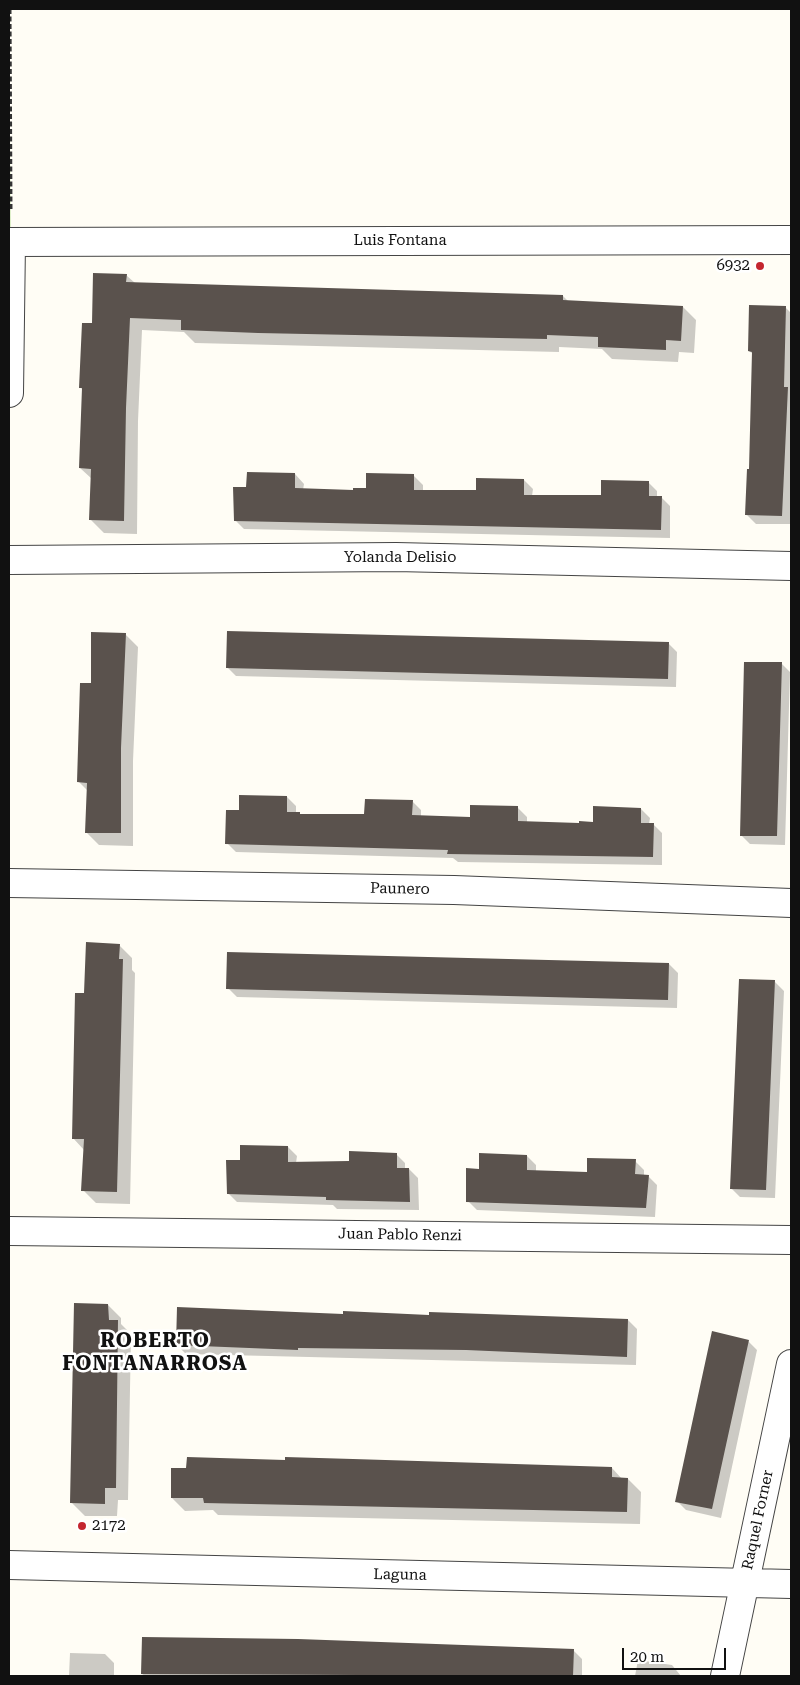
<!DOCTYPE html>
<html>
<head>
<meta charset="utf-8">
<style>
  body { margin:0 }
  #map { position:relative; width:800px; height:1685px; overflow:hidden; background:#fffdf5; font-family:"Roboto Serif",serif }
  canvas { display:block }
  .frame { position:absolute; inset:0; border:10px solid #111; pointer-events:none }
  .scale { position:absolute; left:622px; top:1648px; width:104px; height:22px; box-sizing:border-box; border:2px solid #111; border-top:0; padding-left:6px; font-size:15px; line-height:18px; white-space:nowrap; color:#111; -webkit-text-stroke:4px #fff; paint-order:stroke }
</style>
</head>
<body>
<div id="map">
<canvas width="800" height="1685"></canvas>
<div class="frame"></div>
<div class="scale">20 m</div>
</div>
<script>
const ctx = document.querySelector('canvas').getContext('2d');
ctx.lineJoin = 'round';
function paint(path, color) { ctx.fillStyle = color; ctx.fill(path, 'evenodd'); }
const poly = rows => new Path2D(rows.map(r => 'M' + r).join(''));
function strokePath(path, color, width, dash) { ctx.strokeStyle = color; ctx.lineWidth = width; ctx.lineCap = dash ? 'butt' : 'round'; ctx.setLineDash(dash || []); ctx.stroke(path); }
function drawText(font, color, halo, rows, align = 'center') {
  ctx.font = font + ' "Roboto Serif",serif'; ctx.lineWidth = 5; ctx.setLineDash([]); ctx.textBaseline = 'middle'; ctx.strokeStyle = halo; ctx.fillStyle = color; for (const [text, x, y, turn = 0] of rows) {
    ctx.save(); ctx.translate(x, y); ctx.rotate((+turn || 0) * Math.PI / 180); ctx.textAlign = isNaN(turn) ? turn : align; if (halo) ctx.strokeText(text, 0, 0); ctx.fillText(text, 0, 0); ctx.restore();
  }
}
paint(poly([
  [9,9,11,242,9,393]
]), '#d5ebbd');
paint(poly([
  [126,275,135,283,563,296,568,301,683,307,696,320,694,353,679,352,678,362,612,359,602,349,559,347,559,352,195,343,184,332,142,330,138,421,137,534,104,533,91,520,92,479,80,468,83,390,80,387,93,325],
  [785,307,791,313,791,524,756,524,747,515,750,470,753,354,749,351],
  [295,474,304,484,303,490,354,491,414,476,423,485,423,491,477,491,524,480,533,489,532,496,602,496,648,482,657,491,657,497,661,497,670,506,670,538,244,529,235,520],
  [125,634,138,647,133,761,133,846,99,845,86,832,88,791,79,782,92,684],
  [668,643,677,652,676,687,236,676,227,667],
  [781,663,790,672,785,845,750,844,741,835],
  [287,797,296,806,296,813,302,816,365,815,412,801,421,810,421,817,471,819,518,808,527,817,527,823,594,823,641,809,650,818,649,824,653,824,662,833,662,865,458,862,453,858,236,852,227,843,241,811],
  [119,945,132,958,132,970,135,973,130,1204,96,1203,83,1190,84,1150,73,1138,86,994],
  [669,964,678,973,677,1008,237,997,228,988],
  [775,982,784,991,775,1198,740,1197,731,1188],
  [288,1147,297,1156,296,1163,350,1163,396,1154,405,1163,405,1169,409,1169,418,1178,419,1210,337,1209,333,1205,237,1202,228,1193,241,1161],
  [527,1156,536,1165,536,1171,589,1173,635,1161,644,1170,644,1176,648,1176,657,1185,655,1217,477,1210,468,1201,481,1170],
  [108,1305,121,1318,121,1324,131,1334,128,1500,118,1500,117,1516,85,1516,72,1503],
  [344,1316,628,1320,637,1329,636,1365,186,1354,177,1345],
  [748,1341,757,1350,721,1518,686,1510,677,1501],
  [612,1468,622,1479,628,1479,641,1492,640,1524,218,1515,213,1510,185,1511,172,1498,188,1470],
  [573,1650,582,1659,582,1676,145,1676,142,1674],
  [70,1653,105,1654,114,1663,114,1676,69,1676],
  [638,1660,672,1665,681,1676,635,1676]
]), '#0003');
paint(poly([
  [93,273,127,274,126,282,563,295,563,300,683,306,681,341,666,340,666,350,598,347,598,337,547,335,547,339,258,333,181,330,181,320,130,318,126,408,124,521,89,520,91,469,79,468,82,388,79,388,82,323,92,323],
  [749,305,786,306,784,387,788,387,782,516,745,515,747,469,749,469,752,352,748,351],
  [247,472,295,473,295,488,353,490,353,488,366,488,366,473,414,474,414,490,476,490,476,478,524,479,524,495,601,495,601,480,649,481,649,496,662,496,661,530,234,521,233,487,246,487],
  [227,631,669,642,668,679,226,668],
  [91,632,126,633,121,748,121,833,85,833,87,783,77,782,80,683,91,683],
  [744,662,782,662,777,836,740,836],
  [239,795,287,796,287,812,300,812,300,814,364,814,365,799,413,800,412,815,470,817,470,805,518,806,518,821,579,823,579,821,593,822,593,806,641,808,641,823,654,823,653,857,447,854,448,850,225,844,226,810,239,810],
  [86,942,120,944,119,959,123,959,117,1192,81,1191,84,1139,72,1139,75,993,84,993],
  [227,952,669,963,668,1000,226,989],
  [739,979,775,980,766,1190,730,1189],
  [240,1145,288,1146,288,1162,349,1161,349,1151,397,1153,397,1168,409,1168,410,1202,326,1200,326,1197,227,1194,226,1160,240,1160],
  [479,1153,527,1155,527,1170,587,1172,587,1158,636,1159,635,1174,649,1175,646,1208,466,1202,466,1168,479,1169],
  [74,1303,108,1304,109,1320,118,1320,116,1488,105,1488,105,1504,70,1503],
  [177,1307,343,1314,343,1311,429,1315,429,1312,628,1319,627,1357,466,1350,298,1348,298,1350,176,1345],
  [712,1331,749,1340,712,1509,675,1502],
  [187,1457,285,1460,285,1457,353,1459,612,1467,612,1477,628,1478,627,1512,204,1503,203,1498,171,1498,171,1468,186,1468],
  [142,1637,298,1639,574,1649,573,1676,141,1674]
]), '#5a524d');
const minor = poly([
  [9,242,791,240],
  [9,393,11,242],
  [9,560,396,557,791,566],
  [9,883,454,890,791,903],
  [9,1231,791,1240],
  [9,1565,791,1584],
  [725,1676,791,1364]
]);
strokePath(minor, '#444', 30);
strokePath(poly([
  [10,9,11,211]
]), '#333', 3, [5, 2.5]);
strokePath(minor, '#fff', 28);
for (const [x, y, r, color] of [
  [760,266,5,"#c4262e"],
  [82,1526,5,"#c4262e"]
]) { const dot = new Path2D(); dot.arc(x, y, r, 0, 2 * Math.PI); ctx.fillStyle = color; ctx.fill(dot); strokePath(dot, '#fff', 2); }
drawText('15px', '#111', '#fff', [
  ["Luis Fontana",400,241],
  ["Yolanda Delisio",400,558],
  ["Paunero",400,889,1],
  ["Juan Pablo Renzi",400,1235,1],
  ["Raquel Forner",758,1520,-78],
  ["Laguna",400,1575,1]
]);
drawText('15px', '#111', '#fff', [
  ["6932",750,266],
  ["2172",92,1526,"left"]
], 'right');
ctx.letterSpacing = '1px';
drawText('bold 20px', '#111', '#fff', [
  ["ROBERTO",155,1341],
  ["FONTANARROSA",155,1364]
]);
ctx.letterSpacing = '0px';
</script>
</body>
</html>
